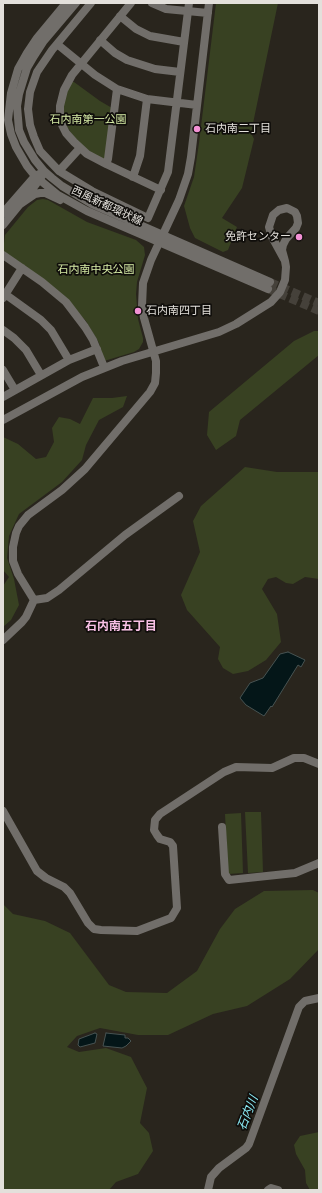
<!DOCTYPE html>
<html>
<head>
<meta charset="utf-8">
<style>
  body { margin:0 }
  #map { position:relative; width:322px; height:1193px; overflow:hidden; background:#29251d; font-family:"IBM Plex Sans",sans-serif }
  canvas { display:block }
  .frame { position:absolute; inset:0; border:4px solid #e3e0db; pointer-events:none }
</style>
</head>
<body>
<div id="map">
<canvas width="322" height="1193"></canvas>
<div class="frame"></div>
</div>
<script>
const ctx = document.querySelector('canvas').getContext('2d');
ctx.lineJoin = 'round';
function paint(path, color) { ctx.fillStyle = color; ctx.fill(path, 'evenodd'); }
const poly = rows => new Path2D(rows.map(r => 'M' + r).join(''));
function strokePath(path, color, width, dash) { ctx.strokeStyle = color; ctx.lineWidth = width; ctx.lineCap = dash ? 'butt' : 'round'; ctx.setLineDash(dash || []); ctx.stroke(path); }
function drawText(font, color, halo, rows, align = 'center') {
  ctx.font = font + ' "IBM Plex Sans","Noto Sans JP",sans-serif'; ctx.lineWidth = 3.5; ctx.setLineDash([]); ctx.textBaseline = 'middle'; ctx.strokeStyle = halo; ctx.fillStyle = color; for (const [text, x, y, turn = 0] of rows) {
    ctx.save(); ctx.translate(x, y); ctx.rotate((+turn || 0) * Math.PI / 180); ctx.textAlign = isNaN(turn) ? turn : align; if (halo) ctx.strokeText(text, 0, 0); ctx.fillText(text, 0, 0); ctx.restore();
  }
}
paint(poly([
  [216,3,278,3,251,133,254,139,242,188,222,218,237,227,228,250,223,252,195,238,190,228,184,206,194,177,199,143],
  [70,82,74,82,100,101,112,108,105,158,102,160,86,149,76,140,65,124,62,107],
  [43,199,48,200,87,222,136,240,144,247,145,255,137,282,136,294,138,319,143,338,143,342,139,349,134,352,104,361,99,343,86,321,73,307,3,252,5,235,28,207,37,200],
  [314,331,319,331,319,355,240,420,236,436,216,450,207,435,209,412,294,341],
  [127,396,123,407,99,420,86,445,82,460,62,482,19,514,9,536,7,558,14,579,19,605,11,620,3,627,3,586,9,577,3,570,3,437,18,444,36,459,46,457,54,442,52,428,59,417,70,419,80,424,93,398,112,398],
  [245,467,277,472,319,472,319,579,305,577,293,584,286,583,276,577,268,579,262,589,277,614,281,642,266,660,248,671,233,674,223,668,218,659,220,647,187,610,181,595,200,552,193,521,201,506],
  [245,812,261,812,263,872,248,873],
  [241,813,243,873,228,874,225,814],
  [313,890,319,893,319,949,290,979,247,1006,213,1014,168,1035,138,1035,100,1028,77,1036,67,1047,79,1052,106,1048,131,1057,147,1088,140,1123,149,1133,153,1151,138,1174,116,1182,109,1190,3,1190,3,904,13,914,45,921,70,933,109,985,126,992,167,993,197,971,220,929,235,909,264,891],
  [319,1132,319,1190,310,1190,306,1183,305,1170,296,1154,294,1145,300,1136]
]), '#384122');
const water = poly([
  [288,652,305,660,301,667,298,665,272,707,271,706,264,716,246,705,240,698,250,683,263,678,280,654,288,652],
  [95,1033,97,1034,95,1043,80,1047,78,1045,79,1039,95,1033],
  [106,1033,125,1035,125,1038,128,1038,131,1041,126,1046,122,1048,103,1046,106,1033]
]);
paint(water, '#041618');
strokePath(water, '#475352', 1);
strokePath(poly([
  [270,282,319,303],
  [268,289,319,311]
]), '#45413a', 8, [8, 4]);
strokePath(poly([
  [66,3,37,38,27,53,18,69,11,93,8,120,11,134,16,147,27,166,35,176,58,195,87,211,268,289],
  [76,3,43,42,34,56,27,68,19,94,17,106,19,130,24,142,35,160,44,171,52,178,62,186,92,204,270,282],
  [91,3,52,50,37,72,30,92,28,109,30,125,34,137,40,151,59,171,92,191,148,218,168,172,189,3],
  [131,3,72,75,64,90,60,106,60,116,62,125,66,133,74,142,87,154,106,164,161,190],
  [152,3,166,9,208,13],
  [120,16,136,29,150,36,184,42],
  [100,40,115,53,127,60,155,69,180,72],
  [57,44,95,75,117,89,147,99,197,105],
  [106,164,108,159,117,89],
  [59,171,80,148],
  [133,177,140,156,147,99],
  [19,205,35,194,40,193,45,193,60,200],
  [3,213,35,176,39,174],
  [3,225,34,187,42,176],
  [3,255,42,282,66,302,85,327,93,340,104,367],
  [5,294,41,320,51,330,69,360],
  [3,298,22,268],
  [3,330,14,338,26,350,41,375],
  [3,370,15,390],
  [3,397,69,360,97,349],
  [3,420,82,377,122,361,219,332,236,324,271,302,280,292,285,280,286,267,285,261,282,250,283,245,286,239,296,228,298,223,297,216,295,212,287,208,279,210,273,215,269,227,272,237,284,259],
  [34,600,18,574,13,561,13,547,16,533,19,526,28,515,62,490,85,469,150,392,155,383,156,373,156,361,144,318,142,306,143,283,151,260,179,200,188,174,191,157,209,3],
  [34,600,47,598,59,590,125,535,179,496],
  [3,640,22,622,26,617,34,600],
  [3,811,37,871,46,878,64,887,70,893,88,923,94,929,101,930,137,931,171,918,177,908,173,846,170,842,160,839,157,835,154,830,155,820,160,814,224,772,236,767,272,768,294,758,304,758,319,764],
  [222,827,225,874,229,880,295,873,319,863],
  [208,1190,211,1177,219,1168,246,1148,249,1144,299,1007,305,1001,319,998],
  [268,1190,271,1188,278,1190]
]), '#716e6a', 8);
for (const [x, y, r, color] of [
  [197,129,4,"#f391d5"],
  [299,237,4,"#f391d5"],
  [138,311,4,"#f391d5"]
]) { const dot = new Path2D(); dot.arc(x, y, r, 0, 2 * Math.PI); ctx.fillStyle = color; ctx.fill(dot); strokePath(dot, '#100e0b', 1.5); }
drawText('11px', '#d6eba6', '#100e0b', [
  ["石内南第一公園",88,120],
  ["石内南中央公園",96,270]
]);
drawText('11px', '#e3e0db', '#100e0b', [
  ["石内南二丁目",205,129],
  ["免許センター",291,237,"right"],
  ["石内南四丁目",146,311]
], 'left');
drawText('11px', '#e3e0db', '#100e0b', [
  ["西風新都環状線",107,206,25]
]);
drawText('bold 12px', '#f8c0e5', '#100e0b', [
  ["石内南五丁目",121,627]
]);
drawText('italic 12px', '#8becf6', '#100e0b', [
  ["石内川",248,1113,-69]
]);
</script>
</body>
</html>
